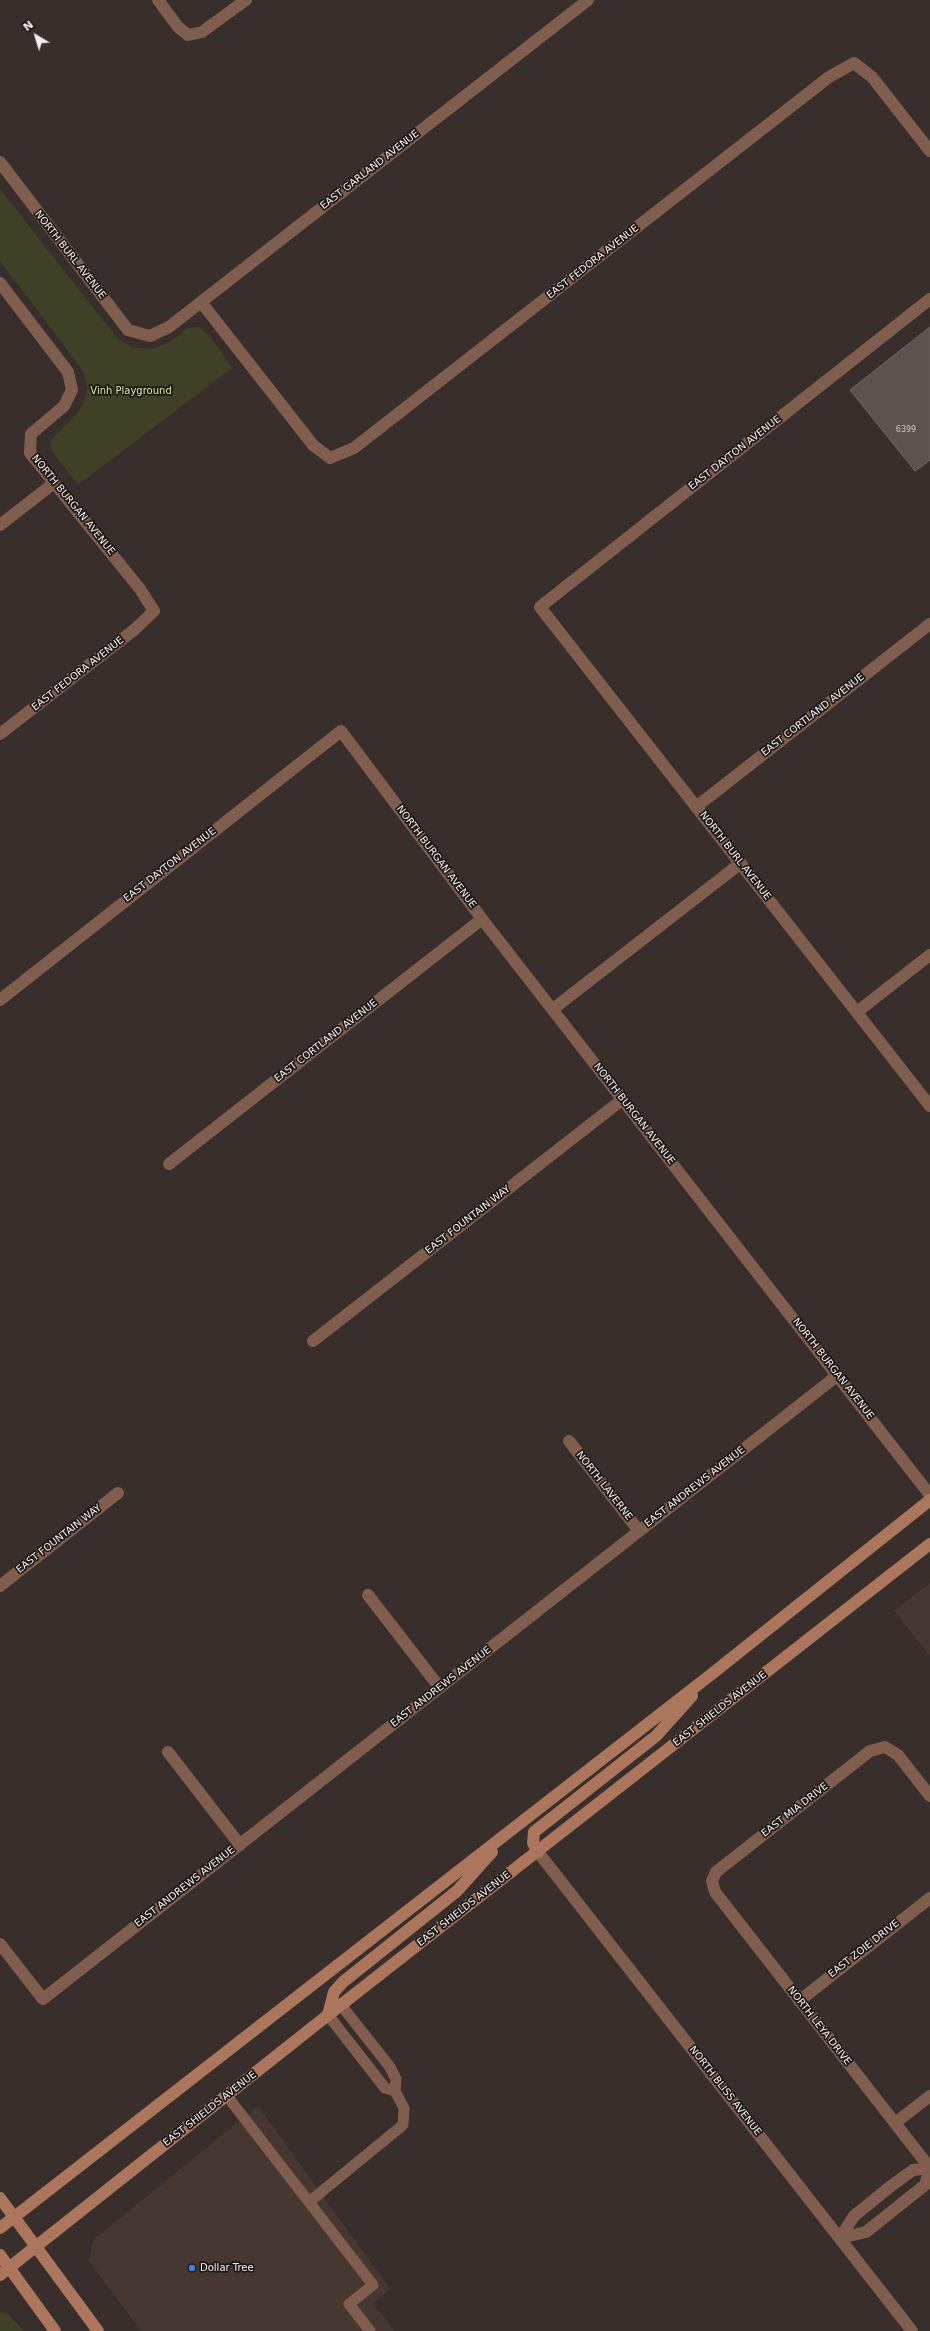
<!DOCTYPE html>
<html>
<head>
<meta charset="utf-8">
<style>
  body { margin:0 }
  #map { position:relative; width:930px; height:2331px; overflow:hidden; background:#382e2b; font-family:"DejaVu Sans",sans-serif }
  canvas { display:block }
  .north { position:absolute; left:16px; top:16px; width:40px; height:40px; -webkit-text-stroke:3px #1c1816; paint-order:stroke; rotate:322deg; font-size:11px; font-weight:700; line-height:16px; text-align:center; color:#f7f0ee }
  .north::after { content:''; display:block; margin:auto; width:14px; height:18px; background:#f7f0ee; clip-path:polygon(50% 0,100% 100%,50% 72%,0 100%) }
</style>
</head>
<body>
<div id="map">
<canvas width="930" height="2331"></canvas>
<div class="north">N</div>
</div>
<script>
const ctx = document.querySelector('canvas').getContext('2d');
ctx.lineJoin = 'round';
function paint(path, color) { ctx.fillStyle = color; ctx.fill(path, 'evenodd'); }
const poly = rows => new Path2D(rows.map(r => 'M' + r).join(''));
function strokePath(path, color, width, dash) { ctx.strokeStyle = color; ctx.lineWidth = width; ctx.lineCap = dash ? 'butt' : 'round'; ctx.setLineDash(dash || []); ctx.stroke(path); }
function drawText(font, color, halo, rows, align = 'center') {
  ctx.font = font + ' "DejaVu Sans",sans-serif'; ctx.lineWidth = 3.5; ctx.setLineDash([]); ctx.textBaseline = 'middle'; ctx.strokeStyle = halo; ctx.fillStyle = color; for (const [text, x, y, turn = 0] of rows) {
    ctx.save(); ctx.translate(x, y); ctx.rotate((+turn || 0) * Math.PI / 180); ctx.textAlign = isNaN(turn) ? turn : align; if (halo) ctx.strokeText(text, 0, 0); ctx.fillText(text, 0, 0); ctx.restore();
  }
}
paint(poly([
  [930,1583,930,1656,894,1611],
  [258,2106,390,2289,373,2304,395,2331,141,2331,89,2261,93,2240]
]), '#473731');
paint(poly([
  [0,189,117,338,132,347,151,349,167,344,188,328,199,327,209,335,232,368,78,485,51,450,50,441,73,418,83,405,87,389,84,372,0,261],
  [0,2312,8,2314,24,2331,0,2331]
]), '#3f4126');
const building = poly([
  [930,327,930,460,915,471,850,390,930,327]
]);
paint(building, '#5c524e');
strokePath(building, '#746965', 1);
strokePath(poly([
  [328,2015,385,2088,395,2091],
  [227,2096,373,2285,349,2304,370,2331],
  [309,2202,403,2125,404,2108,395,2091,396,2079,390,2067,341,2005]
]), '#805e4d', 11);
strokePath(poly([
  [158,0,178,27,188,35,202,32,246,0],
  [0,162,128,330,150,336,169,327,588,0],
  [0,283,68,372,72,390,64,406,31,434,30,453,140,589,154,611,134,630,0,734],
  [930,299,540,607,930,1106],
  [201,302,313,445,330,458,354,448,829,77,854,63,872,77,930,151],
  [0,525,54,483],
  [696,807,930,624],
  [0,1000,341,731,482,919,930,1495],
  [553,1009,741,863],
  [857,1012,930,955],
  [169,1164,482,919],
  [313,1341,623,1099],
  [569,1441,639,1531],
  [0,1586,118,1493],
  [368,1595,440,1688],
  [168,1752,240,1845],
  [930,1796,898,1755,885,1747,870,1751,716,1872,712,1881,715,1892,930,2168],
  [538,1852,912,2331],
  [0,1944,43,1999,838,1375],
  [799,2001,930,1898],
  [895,2123,930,2096],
  [840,2238,866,2232,925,2185,930,2169],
  [840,2238,854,2216,891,2186,913,2170,930,2168]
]), '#805e4d', 12);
strokePath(poly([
  [538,1852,533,1843,534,1832,656,1736,692,1696],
  [328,2015,334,1992,343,1982,457,1891,492,1852],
  [0,2198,98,2331],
  [0,2228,713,1673,930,1500],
  [0,2255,55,2331],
  [0,2275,328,2015,930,1544]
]), '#ab765c', 12);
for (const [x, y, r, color] of [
  [192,2268,4,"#3f7fe0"]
]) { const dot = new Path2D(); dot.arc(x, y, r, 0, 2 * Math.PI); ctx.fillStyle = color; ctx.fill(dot); strokePath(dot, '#1c1816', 1.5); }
drawText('8px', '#d0c8c6', null, [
  ["6399",906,430]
]);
drawText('10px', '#f7f0ee', '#1c1816', [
  ["EAST GARLAND AVENUE",370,170,-38],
  ["NORTH BURL AVENUE",70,255,52],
  ["EAST FEDORA AVENUE",593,262,-38],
  ["EAST DAYTON AVENUE",735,453,-38],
  ["NORTH BURGAN AVENUE",73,505,51],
  ["EAST FEDORA AVENUE",78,674,-38],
  ["EAST CORTLAND AVENUE",813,715,-38],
  ["NORTH BURL AVENUE",735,856,52],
  ["NORTH BURGAN AVENUE",436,857,53],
  ["EAST DAYTON AVENUE",170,865,-38],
  ["EAST CORTLAND AVENUE",326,1041,-38],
  ["NORTH BURGAN AVENUE",634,1114,52],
  ["EAST FOUNTAIN WAY",468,1220,-38],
  ["NORTH BURGAN AVENUE",833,1369,52],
  ["NORTH LAVERNE",604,1486,52],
  ["EAST ANDREWS AVENUE",695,1487,-38],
  ["EAST FOUNTAIN WAY",59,1539,-38],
  ["EAST ANDREWS AVENUE",441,1687,-38],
  ["EAST SHIELDS AVENUE",720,1709,-38],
  ["EAST MIA DRIVE",795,1810,-38],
  ["EAST ANDREWS AVENUE",185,1887,-38],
  ["EAST SHIELDS AVENUE",464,1909,-38],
  ["EAST ZOIE DRIVE",864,1949,-38],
  ["NORTH LEYA DRIVE",819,2026,52],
  ["NORTH BLISS AVENUE",725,2091,52],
  ["EAST SHIELDS AVENUE",210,2109,-38]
]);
drawText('10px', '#e2e6a5', '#1c1816', [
  ["Vinh Playground",131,391]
]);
drawText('10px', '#f7f0ee', '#1c1816', [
  ["Dollar Tree",200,2268]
], 'left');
</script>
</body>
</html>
